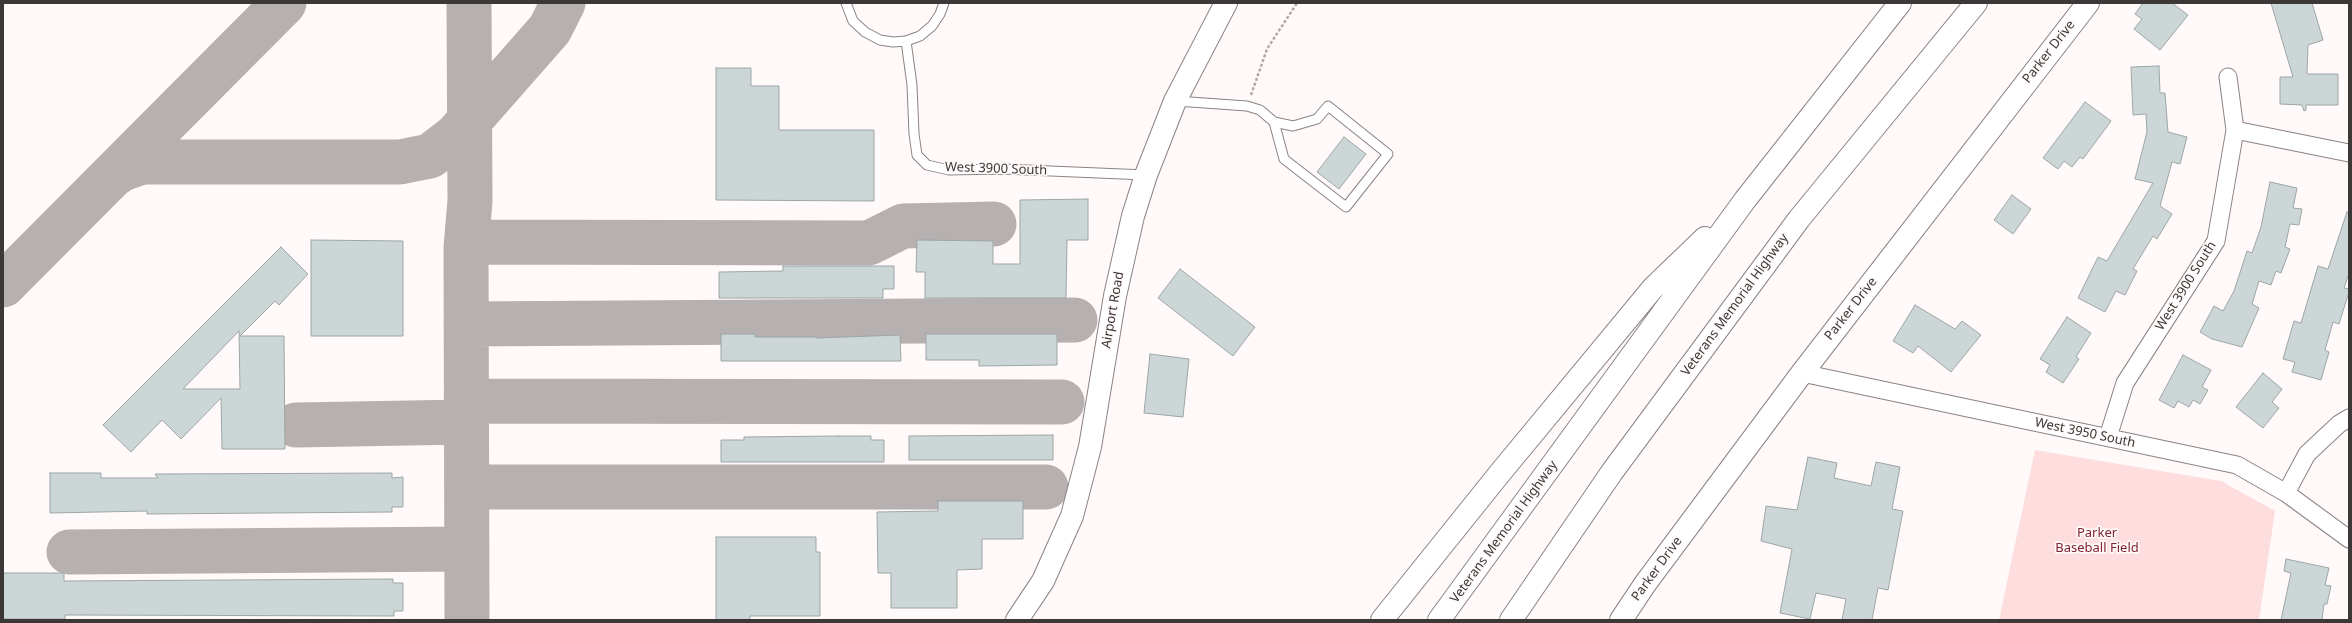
<!DOCTYPE html>
<html>
<head>
<meta charset="utf-8">
<style>
  body { margin:0 }
  #map { position:relative; width:2352px; height:623px; overflow:hidden; background:#fff9f9; font-family:"Noto Sans",sans-serif }
  canvas { display:block }
  .frame { position:absolute; inset:0; border:4px solid #3c3838; pointer-events:none }
</style>
</head>
<body>
<div id="map">
<canvas width="2352" height="623"></canvas>
<div class="frame"></div>
</div>
<script>
const ctx = document.querySelector('canvas').getContext('2d');
ctx.lineJoin = 'round';
function paint(path, color) { ctx.fillStyle = color; ctx.fill(path, 'evenodd'); }
const poly = rows => new Path2D(rows.map(r => 'M' + r).join(''));
function strokePath(path, color, width, dash) { ctx.strokeStyle = color; ctx.lineWidth = width; ctx.lineCap = dash ? 'butt' : 'round'; ctx.setLineDash(dash || []); ctx.stroke(path); }
function drawText(font, color, halo, rows, align = 'center') {
  ctx.font = font + ' "Noto Sans",sans-serif'; ctx.lineWidth = 3.5; ctx.setLineDash([]); ctx.textBaseline = 'middle'; ctx.strokeStyle = halo; ctx.fillStyle = color; for (const [text, x, y, turn = 0] of rows) {
    ctx.save(); ctx.translate(x, y); ctx.rotate((+turn || 0) * Math.PI / 180); ctx.textAlign = isNaN(turn) ? turn : align; if (halo) ctx.strokeText(text, 0, 0); ctx.fillText(text, 0, 0); ctx.restore();
  }
}
paint(poly([
  [2035,450,2221,481,2275,511,2259,620,1999,620]
]), '#fddddd');
strokePath(poly([
  [113,175,122,169,142,162,400,162,430,156,456,136,550,29,563,3],
  [469,242,869,243,903,226,994,224],
  [3,285,284,3],
  [466,324,1075,320],
  [466,401,1062,402],
  [296,425,466,422],
  [467,487,1046,487],
  [69,552,467,549],
  [467,620,466,248,470,201,469,3]
]), '#b6b0b0', 45);
const building = poly([
  [2143,3,2172,3,2188,15,2160,50,2134,29,2142,19,2135,14,2143,3],
  [2271,3,2312,3,2323,40,2308,45,2307,74,2338,74,2338,105,2306,105,2306,110,2304,111,2302,105,2280,104,2280,77,2293,77,2271,3],
  [2159,66,2160,93,2165,93,2168,132,2187,137,2180,164,2172,162,2160,206,2172,214,2157,239,2153,236,2133,269,2137,271,2125,295,2116,291,2105,312,2078,298,2098,257,2107,261,2153,183,2135,179,2147,132,2146,114,2133,115,2131,67,2159,66],
  [716,68,751,68,751,86,779,86,779,130,874,130,874,201,716,200,716,68],
  [2085,102,2111,121,2083,159,2080,157,2072,167,2064,161,2058,169,2043,158,2085,102],
  [1344,137,1366,154,1339,189,1317,172,1344,137],
  [2270,182,2297,188,2293,208,2302,209,2299,225,2290,224,2285,247,2290,249,2281,273,2276,271,2271,285,2259,281,2252,304,2259,308,2242,347,2212,339,2200,332,2214,306,2223,311,2234,291,2247,251,2252,253,2261,227,2270,182],
  [2012,195,2031,209,2013,234,1994,220,2012,195],
  [1088,199,1088,240,1067,240,1066,298,925,298,925,272,916,272,917,240,993,241,993,264,1020,264,1020,200,1088,199],
  [2347,212,2349,213,2349,273,2344,288,2349,289,2349,292,2339,324,2333,322,2325,350,2329,352,2321,380,2292,372,2295,362,2283,359,2294,321,2301,323,2318,266,2328,269,2347,212],
  [311,240,403,241,403,336,311,336,311,240],
  [281,247,308,274,279,305,275,301,240,336,284,336,285,449,222,449,221,398,181,439,162,420,131,452,103,425,281,247],
  [239,331,240,389,183,389,239,331],
  [783,266,894,266,894,289,883,289,883,298,719,298,719,272,783,271,783,266],
  [1180,269,1255,327,1233,356,1158,298,1180,269],
  [1915,305,1955,329,1962,321,1981,335,1951,372,1918,346,1913,353,1893,341,1915,305],
  [2067,317,2091,333,2076,357,2079,359,2063,383,2046,372,2050,365,2040,359,2067,317],
  [721,334,755,334,755,337,816,337,816,338,900,335,901,361,721,361,721,334],
  [926,334,1057,334,1057,365,979,366,979,360,926,360,926,334],
  [1150,354,1189,359,1183,417,1144,413,1150,354],
  [2183,355,2211,370,2202,387,2208,390,2200,404,2193,400,2189,407,2178,401,2174,408,2159,400,2183,355],
  [2263,373,2282,389,2272,402,2279,408,2263,428,2236,407,2263,373],
  [1053,435,1053,460,909,460,909,436,1053,435],
  [839,436,871,436,871,440,884,440,884,462,721,462,721,440,744,440,744,437,839,436],
  [1808,457,1837,463,1834,478,1871,486,1876,462,1900,467,1892,509,1903,511,1888,590,1878,588,1872,620,1842,620,1846,599,1816,593,1810,619,1780,613,1792,549,1761,541,1766,506,1797,510,1808,457],
  [50,473,101,473,101,478,158,478,155,474,392,473,392,478,403,477,403,507,392,507,392,512,147,514,147,511,50,513,50,473],
  [938,501,1023,501,1023,539,982,539,982,569,957,570,957,608,891,608,891,573,878,573,877,512,938,511,938,501],
  [716,537,816,537,816,552,820,552,820,616,750,616,750,620,716,620,716,537],
  [2286,559,2329,568,2325,585,2331,586,2327,604,2324,604,2322,620,2281,620,2291,573,2284,571,2286,559],
  [3,573,64,573,64,581,393,579,393,583,403,583,403,611,394,611,394,616,65,615,65,619,3,619,3,573]
]);
paint(building, '#cdd6d6');
strokePath(building, '#9da6a5', 1);
const lane = poly([
  [846,3,853,21,865,32,880,40,893,42,906,41,920,36,932,26,940,14,944,3],
  [906,41,912,85,914,134,917,155,927,165,949,170,1003,169,1146,175],
  [1176,101,1247,106,1260,110,1274,122,1293,126,1317,119,1328,106,1388,154,1346,207,1284,159,1274,122]
]);
const street = poly([
  [2235,130,2349,153],
  [1802,373,2237,465,2286,493,2349,539],
  [2108,437,2125,383,2216,241,2235,130,2228,77],
  [2286,493,2307,454,2339,424,2349,418]
]);
const secondary = poly([
  [1017,620,1043,581,1072,516,1090,447,1115,296,1133,216,1146,175,1175,101,1226,3],
  [1621,620,1645,584,1802,373,2088,3]
]);
const highway = poly([
  [1382,620,1500,473,1653,288,1705,238],
  [1439,620,1745,200,1900,3],
  [1511,620,1612,472,1799,219,1976,3]
]);
strokePath(lane, '#8c8383', 11);
strokePath(street, '#8c8383', 19);
strokePath(secondary, '#8c8383', 24);
strokePath(highway, '#8c8383', 24);
strokePath(poly([
  [1251,95,1267,49,1297,3]
]), '#afa9a9', 2.5, [3, 2]);
strokePath(lane, '#fff', 9);
strokePath(street, '#fff', 17);
strokePath(secondary, '#fff', 22);
strokePath(highway, '#fff', 22);
drawText('13px', '#3c3838', '#fff9f9', [
  ["Parker Drive",2049,52,-52],
  ["West 3900 South",996,169,2],
  ["West 3900 South",2186,286,-58],
  ["Veterans Memorial Highway",1735,305,-54],
  ["Parker Drive",1851,309,-52],
  ["Airport Road",1113,310,-80],
  ["West 3950 South",2085,433,12],
  ["Veterans Memorial Highway",1504,532,-54],
  ["Parker Drive",1657,569,-54]
]);
drawText('13px', '#7f2430', '#fff9f9', [
  ["Parker",2097,533],
  ["Baseball Field",2097,548]
]);
</script>
</body>
</html>
